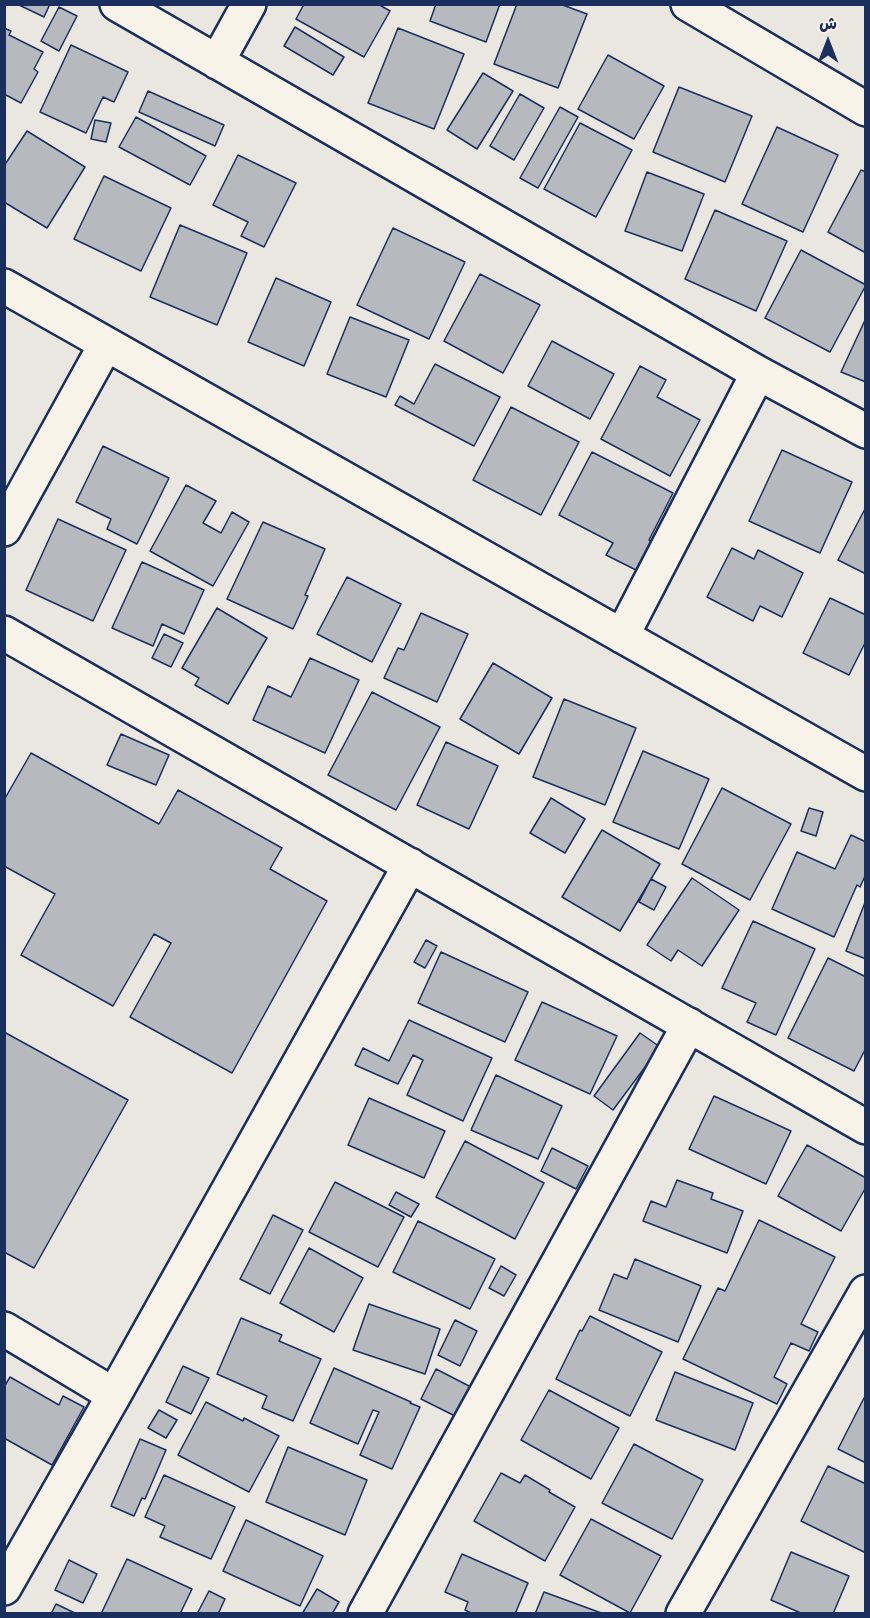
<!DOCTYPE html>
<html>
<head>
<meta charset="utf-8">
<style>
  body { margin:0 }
  #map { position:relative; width:870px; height:1618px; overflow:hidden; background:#eae7e0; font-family:Sriracha,"Playpen Sans Arabic",sans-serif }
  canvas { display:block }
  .frame { position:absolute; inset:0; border:6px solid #1b2f5e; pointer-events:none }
  .north { position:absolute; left:798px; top:12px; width:60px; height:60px; -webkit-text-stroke:4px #f7f3e8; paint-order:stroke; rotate:0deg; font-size:16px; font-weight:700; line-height:24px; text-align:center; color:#1b2f5e }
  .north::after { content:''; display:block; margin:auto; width:21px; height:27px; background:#1b2f5e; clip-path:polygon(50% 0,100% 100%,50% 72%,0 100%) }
</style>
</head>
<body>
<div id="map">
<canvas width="870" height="1618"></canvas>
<div class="frame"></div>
<div class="north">ش</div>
</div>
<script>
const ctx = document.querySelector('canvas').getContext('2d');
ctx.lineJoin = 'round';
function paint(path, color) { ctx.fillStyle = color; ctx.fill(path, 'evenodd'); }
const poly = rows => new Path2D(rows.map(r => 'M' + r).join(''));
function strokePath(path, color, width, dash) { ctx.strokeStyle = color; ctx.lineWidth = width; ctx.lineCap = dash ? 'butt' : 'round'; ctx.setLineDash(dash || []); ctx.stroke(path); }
const building = poly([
  [17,4,50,4,44,17,17,4],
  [304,4,378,4,390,11,364,57,296,19,304,4],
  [436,4,500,4,486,42,430,21,436,4],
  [517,4,560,4,587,14,558,88,494,64,517,4],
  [59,7,77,16,59,51,41,41,59,7],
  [295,27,344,57,333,75,284,46,295,27],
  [4,28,11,31,9,35,43,52,34,69,38,72,21,103,4,94,4,28],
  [398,28,464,54,434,129,368,103,398,28],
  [71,45,128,72,114,102,103,97,86,133,40,112,71,45],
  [608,55,664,86,634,139,578,109,608,55],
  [483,73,513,91,477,149,447,130,483,73],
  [679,87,752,116,725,182,653,152,679,87],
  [148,91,224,125,215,146,139,112,148,91],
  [520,94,544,108,514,160,490,146,520,94],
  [560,107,578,117,538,188,520,178,560,107],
  [136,117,206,156,190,185,119,147,136,117],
  [95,120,111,123,106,142,91,139,95,120],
  [580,123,632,150,596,217,544,189,580,123],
  [777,127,838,155,803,232,742,204,777,127],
  [27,131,85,167,47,228,4,202,4,166,27,131],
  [238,155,296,183,264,247,241,236,248,222,213,205,238,155],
  [861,170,866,172,866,253,828,232,861,170],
  [647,172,704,194,682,251,625,231,647,172],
  [104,176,171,208,141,271,74,239,104,176],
  [715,210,787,241,756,311,685,279,715,210],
  [180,225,247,253,217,325,150,297,180,225],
  [393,228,465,262,429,339,357,305,393,228],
  [801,250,866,285,830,352,765,318,801,250],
  [480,274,540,305,503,373,444,341,480,274],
  [276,278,331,302,304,366,248,342,276,278],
  [350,317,409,340,386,397,327,374,350,317],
  [866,318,866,382,841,372,866,318],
  [552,341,614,374,590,419,528,386,552,341],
  [435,364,500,397,474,446,395,405,400,396,414,404,435,364],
  [640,366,666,380,657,397,700,420,670,476,601,439,640,366],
  [511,407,579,442,541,515,473,480,511,407],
  [103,446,169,478,137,544,107,529,111,519,76,502,103,446],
  [782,450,852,482,820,553,749,521,782,450],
  [592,452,673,493,649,540,654,543,640,572,606,555,613,543,559,515,592,452],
  [186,485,216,501,203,523,221,533,232,512,249,522,213,586,150,551,186,485],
  [866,507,866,574,838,560,866,507],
  [58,519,126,550,93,621,26,590,58,519],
  [263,522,325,549,305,595,308,596,293,629,227,599,263,522],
  [732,548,754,559,758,550,803,573,782,617,760,606,753,621,707,597,732,548],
  [142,562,204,590,184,634,162,624,153,646,112,628,142,562],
  [347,577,401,604,372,662,317,634,347,577],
  [830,598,866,615,866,641,849,675,803,653,830,598],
  [217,608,267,638,228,704,195,685,199,678,182,668,217,608],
  [421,613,468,634,437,702,384,678,398,648,404,650,421,613],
  [164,634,183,643,171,667,152,658,164,634],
  [310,658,359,680,325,753,253,720,268,686,291,697,310,658],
  [493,663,552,698,519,754,460,719,493,663],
  [372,692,440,727,396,810,328,775,372,692],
  [564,699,636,728,605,805,533,777,564,699],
  [121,734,169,755,156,785,107,765,121,734],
  [446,742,498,766,469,829,417,805,446,742],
  [643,751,709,779,679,849,613,822,643,751],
  [31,753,159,824,178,790,282,848,270,869,327,901,232,1073,130,1017,171,943,154,934,113,1006,21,955,55,894,4,866,4,800,31,753],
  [722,788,791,824,750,900,682,864,722,788],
  [551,798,585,819,565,853,530,833,551,798],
  [809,808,823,812,816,836,801,831,809,808],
  [602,830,660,864,620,931,562,897,602,830],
  [851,835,866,842,866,874,860,887,857,885,834,937,772,909,797,852,835,869,851,835],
  [692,878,739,910,702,966,678,950,671,961,647,945,692,878],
  [651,879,666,887,654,910,639,902,651,879],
  [866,900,866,959,846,951,866,900],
  [753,921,815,949,776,1035,747,1022,756,1003,722,988,753,921],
  [426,940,437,946,425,968,414,962,426,940],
  [441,952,528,992,505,1042,418,1003,441,952],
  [828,958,866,977,866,1048,854,1071,788,1038,828,958],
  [542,1002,617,1036,590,1094,515,1060,542,1002],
  [409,1020,492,1058,463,1121,407,1095,423,1060,413,1055,398,1084,355,1065,363,1048,389,1061,409,1020],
  [4,1032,128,1100,34,1268,4,1252,4,1032],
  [640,1033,660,1047,613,1110,594,1096,640,1033],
  [496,1075,562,1106,538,1159,471,1130,496,1075],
  [714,1096,791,1131,766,1184,689,1149,714,1096],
  [369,1098,445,1131,424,1178,348,1145,369,1098],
  [465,1141,544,1183,515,1239,436,1197,465,1141],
  [807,1145,866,1178,866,1187,841,1231,778,1196,807,1145],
  [552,1148,588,1166,576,1189,541,1171,552,1148],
  [677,1180,713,1193,711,1199,743,1211,727,1253,643,1221,651,1201,666,1207,677,1180],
  [335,1182,404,1217,378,1267,309,1232,335,1182],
  [396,1192,419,1204,411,1217,389,1205,396,1192],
  [273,1215,303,1230,270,1294,240,1279,273,1215],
  [759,1220,835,1257,801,1324,818,1332,809,1351,791,1343,774,1377,787,1384,777,1404,683,1359,718,1288,725,1291,759,1220],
  [418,1221,495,1259,470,1309,393,1272,418,1221],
  [309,1248,363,1278,334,1332,280,1303,309,1248],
  [635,1259,701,1286,678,1342,599,1310,614,1274,627,1279,635,1259],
  [501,1266,516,1275,504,1296,489,1288,501,1266],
  [369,1304,440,1329,425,1374,353,1350,369,1304],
  [590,1316,662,1352,630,1416,556,1379,580,1330,582,1331,590,1316],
  [241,1318,282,1335,279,1341,321,1359,293,1421,262,1408,267,1396,217,1374,241,1318],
  [455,1320,477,1331,460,1366,438,1355,455,1320],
  [183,1366,209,1378,191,1414,166,1402,183,1366],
  [334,1368,411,1402,410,1403,420,1407,392,1469,360,1455,379,1412,373,1410,358,1444,310,1423,334,1368],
  [436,1369,471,1387,455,1416,421,1399,436,1369],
  [675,1372,753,1403,735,1450,656,1420,675,1372],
  [10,1377,59,1405,63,1396,84,1407,52,1465,4,1438,4,1387,10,1377],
  [549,1390,619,1428,591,1479,521,1440,549,1390],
  [864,1398,866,1399,866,1463,838,1449,864,1398],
  [206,1402,243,1421,244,1418,279,1436,249,1492,178,1455,206,1402],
  [159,1410,177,1420,166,1438,148,1428,159,1410],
  [140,1439,166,1450,145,1499,142,1498,134,1516,111,1506,140,1439],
  [634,1444,703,1480,672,1539,602,1503,634,1444],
  [288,1447,367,1480,345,1535,266,1502,288,1447],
  [828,1466,866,1484,866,1553,801,1521,828,1466],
  [501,1473,520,1483,525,1475,550,1490,549,1492,575,1507,545,1561,474,1521,501,1473],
  [164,1475,235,1507,211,1559,160,1537,165,1526,145,1517,164,1475],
  [591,1519,661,1556,630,1613,560,1575,591,1519],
  [246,1520,323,1556,300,1606,223,1571,246,1520],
  [791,1552,849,1576,833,1614,803,1614,771,1600,791,1552],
  [462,1554,528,1583,515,1614,473,1614,465,1610,468,1602,445,1592,462,1554],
  [127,1559,192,1589,180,1614,101,1614,127,1559],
  [69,1560,97,1574,83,1603,55,1590,69,1560],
  [317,1589,339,1602,332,1614,302,1614,317,1589],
  [209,1591,225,1599,218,1614,197,1614,209,1591],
  [544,1592,604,1614,535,1614,544,1592],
  [56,1604,77,1614,51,1614,56,1604]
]);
paint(building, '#b6babf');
strokePath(building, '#1b2f5e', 1.5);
const street = poly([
  [117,4,758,373,866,431],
  [688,4,866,109],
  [217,62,249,4],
  [4,286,866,774],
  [4,529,106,344],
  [4,633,866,1127],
  [622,636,758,373],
  [4,1329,114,1395],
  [4,1588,114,1395,410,865],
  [365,1614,689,1025],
  [683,1614,866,1292]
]);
strokePath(street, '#1b2f5e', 38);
strokePath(street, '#f7f3e8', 33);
</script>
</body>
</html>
